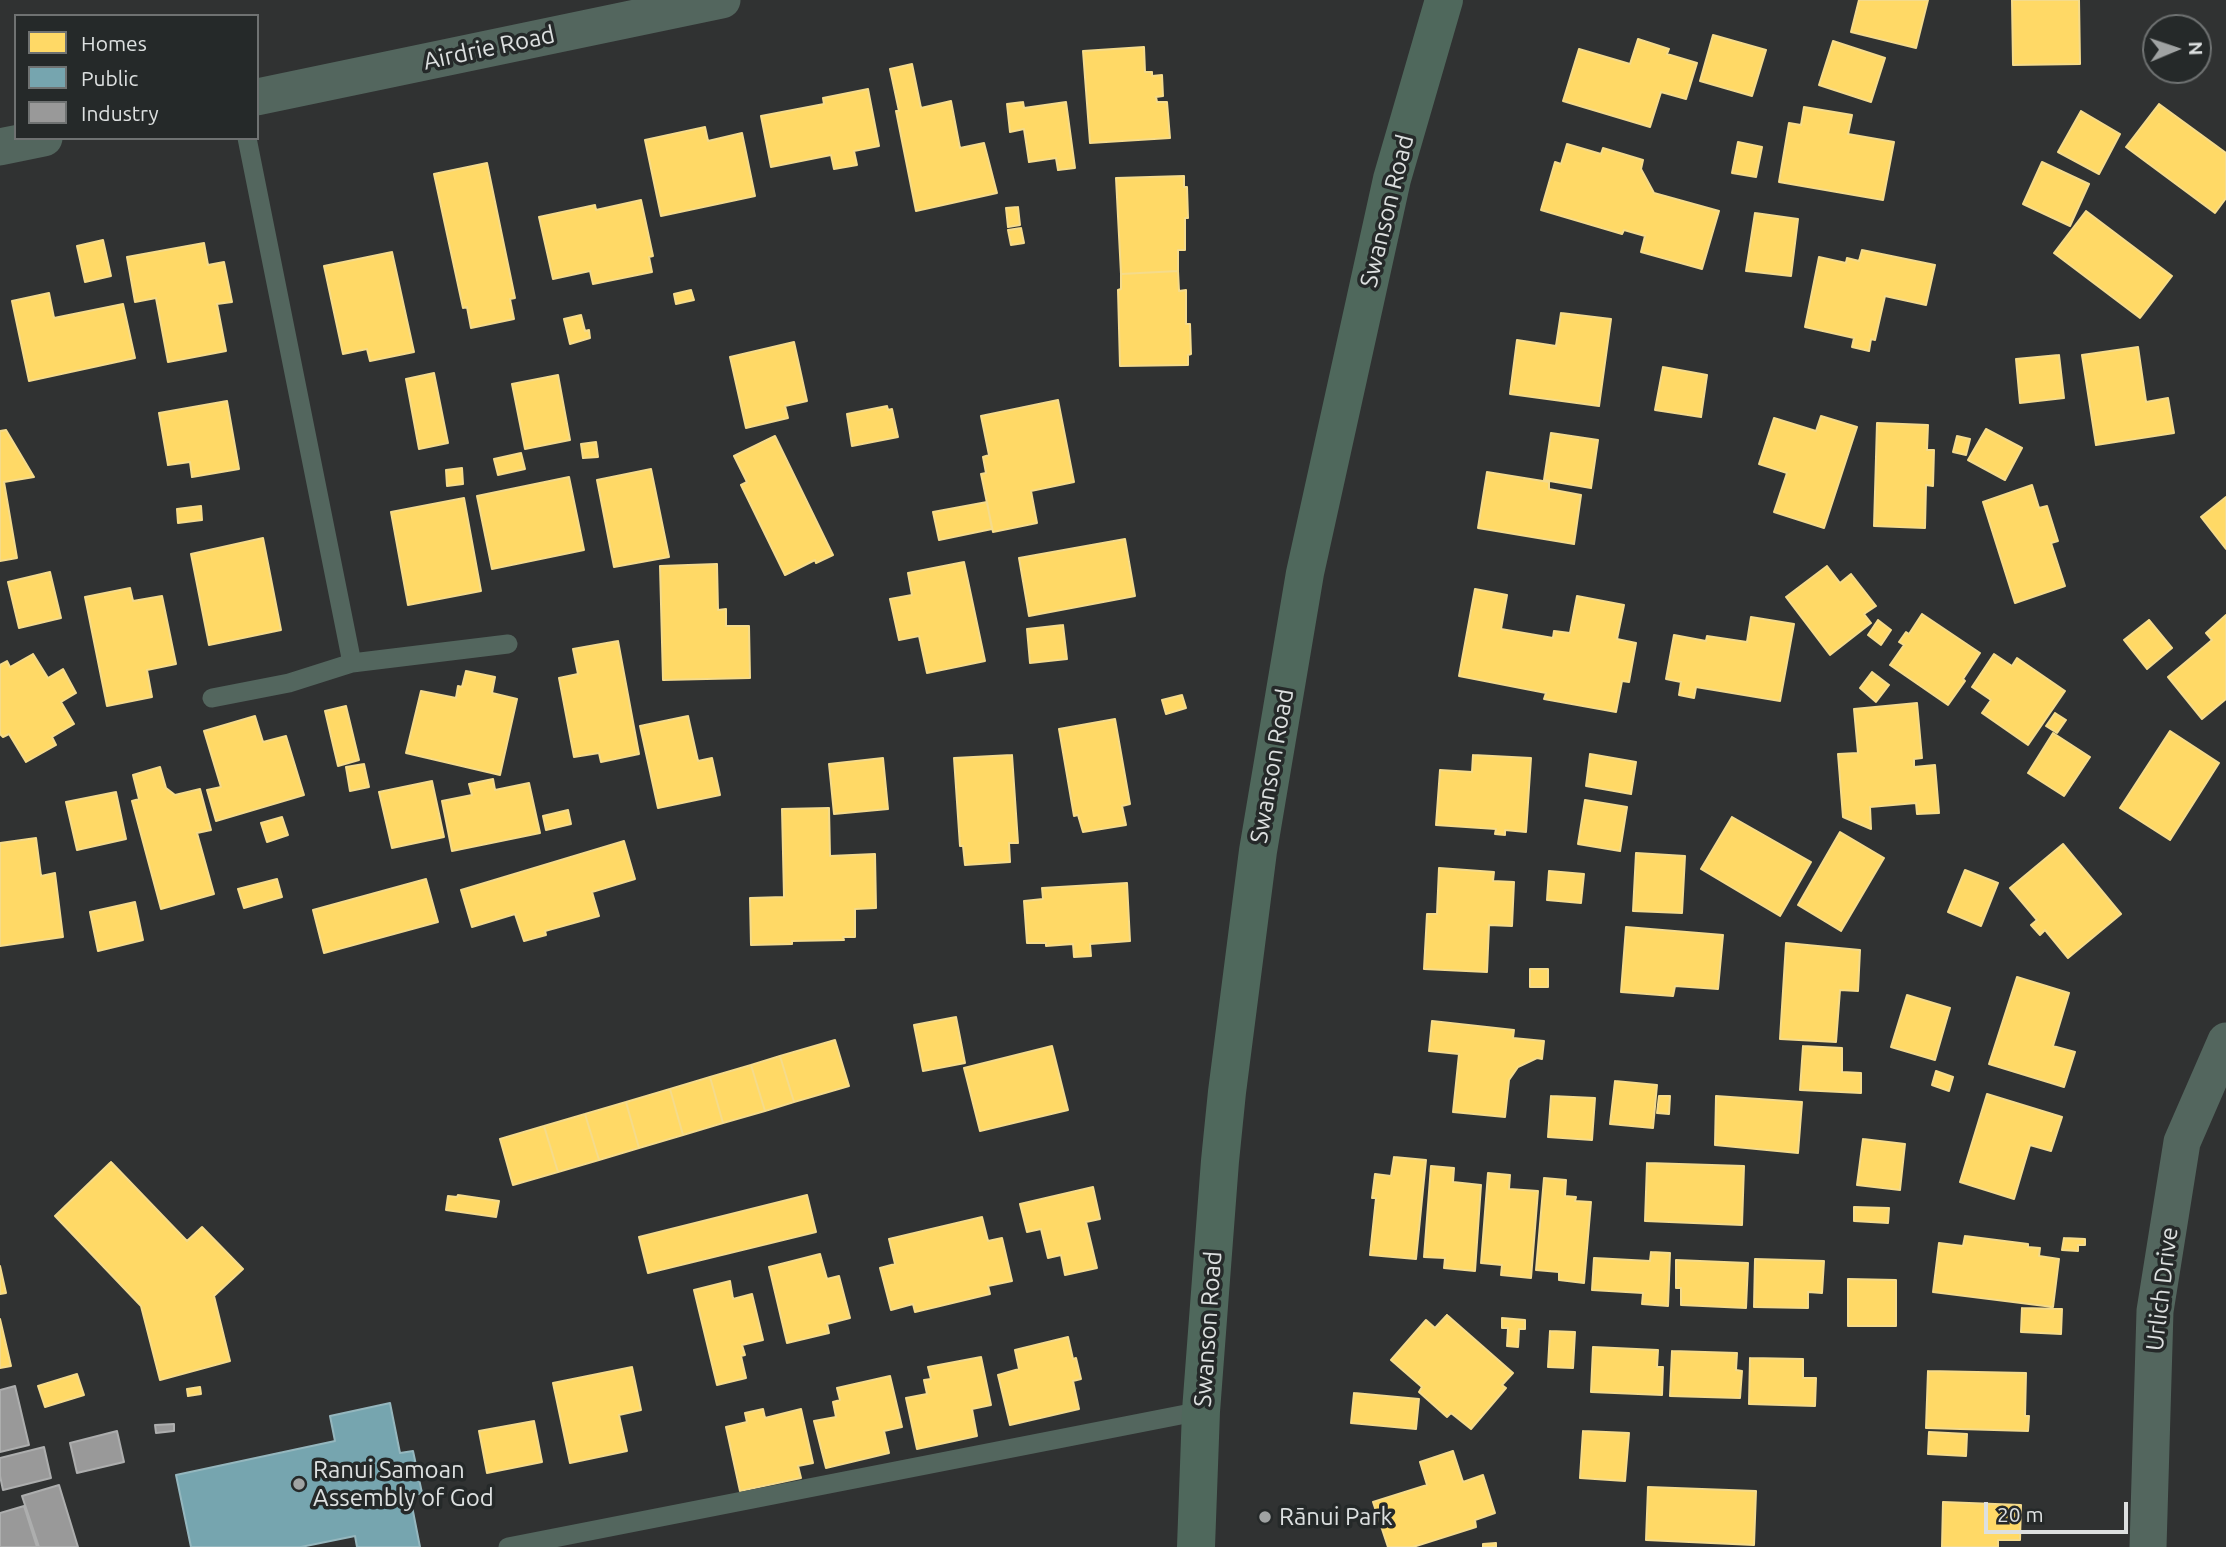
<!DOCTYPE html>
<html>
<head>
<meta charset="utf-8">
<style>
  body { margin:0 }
  #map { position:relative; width:2226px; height:1547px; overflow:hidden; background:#303232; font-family:Ubuntu,sans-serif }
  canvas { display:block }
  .legend { position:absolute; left:14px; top:14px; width:245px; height:126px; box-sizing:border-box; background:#252929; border:2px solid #6f7272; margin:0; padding:9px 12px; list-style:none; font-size:21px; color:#dde0e0 }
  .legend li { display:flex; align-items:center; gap:14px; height:35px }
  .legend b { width:35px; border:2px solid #6f7272 }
  .north { position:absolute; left:2142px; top:14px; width:70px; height:70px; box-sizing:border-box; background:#252929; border:2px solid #6f7272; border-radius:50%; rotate:88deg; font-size:19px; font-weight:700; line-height:28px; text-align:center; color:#dde0e0 }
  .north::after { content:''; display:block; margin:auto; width:24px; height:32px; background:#a0a3a3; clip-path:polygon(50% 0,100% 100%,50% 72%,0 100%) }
  .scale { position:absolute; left:1984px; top:1502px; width:144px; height:32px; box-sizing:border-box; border:4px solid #dde0e0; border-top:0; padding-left:9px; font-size:21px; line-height:24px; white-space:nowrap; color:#dde0e0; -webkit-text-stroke:5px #252929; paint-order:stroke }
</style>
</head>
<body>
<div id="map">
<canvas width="2226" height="1547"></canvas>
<ul class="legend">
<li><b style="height:19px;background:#ffd966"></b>Homes</li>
<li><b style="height:19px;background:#76a5af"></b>Public</li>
<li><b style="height:19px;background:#999"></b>Industry</li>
</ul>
<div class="north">N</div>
<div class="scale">20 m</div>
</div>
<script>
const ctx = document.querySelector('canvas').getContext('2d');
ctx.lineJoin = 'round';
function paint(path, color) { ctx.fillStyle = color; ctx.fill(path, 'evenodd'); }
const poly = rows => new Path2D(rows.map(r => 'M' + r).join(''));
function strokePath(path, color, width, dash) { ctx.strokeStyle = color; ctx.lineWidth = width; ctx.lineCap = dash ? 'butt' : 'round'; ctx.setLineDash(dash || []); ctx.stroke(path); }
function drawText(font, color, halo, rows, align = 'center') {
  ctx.font = font + ' Ubuntu,sans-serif'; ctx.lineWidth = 7; ctx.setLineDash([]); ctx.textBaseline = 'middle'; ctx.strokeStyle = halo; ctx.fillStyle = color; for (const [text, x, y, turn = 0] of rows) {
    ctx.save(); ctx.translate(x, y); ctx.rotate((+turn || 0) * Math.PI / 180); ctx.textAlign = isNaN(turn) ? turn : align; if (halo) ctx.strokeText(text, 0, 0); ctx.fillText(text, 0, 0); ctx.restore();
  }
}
const homes = poly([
  [1859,0,1928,0,1916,48,1851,32,1859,0],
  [2012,0,2079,0,2080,64,2013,65,2012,0],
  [1713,35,1766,50,1752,96,1700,81,1713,35],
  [1638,39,1669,49,1667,54,1697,63,1686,99,1661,92,1650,127,1563,101,1579,49,1630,64,1638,39],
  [1833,41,1885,58,1871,102,1819,85,1833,41],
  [1144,47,1145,72,1152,72,1152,76,1162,75,1163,96,1156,97,1157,102,1167,102,1170,138,1090,143,1083,51,1144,47],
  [912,64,921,108,951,101,960,148,984,143,997,193,916,211,896,111,899,111,890,69,912,64],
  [868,89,879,146,854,151,857,165,834,169,831,155,771,167,761,116,824,104,823,98,868,89],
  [1023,102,1024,108,1066,102,1075,168,1058,170,1056,158,1029,162,1024,129,1010,132,1007,104,1023,102],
  [2159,104,2226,153,2226,198,2215,213,2126,147,2159,104],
  [1804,107,1852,115,1848,134,1894,142,1883,200,1779,182,1789,123,1801,125,1804,107],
  [2081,111,2120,134,2099,174,2058,152,2081,111],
  [705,127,708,141,742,133,755,196,661,216,645,140,705,127],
  [1738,142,1762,147,1756,177,1732,173,1738,142],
  [1567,144,1601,154,1603,148,1643,160,1641,169,1654,193,1719,211,1702,269,1641,252,1645,236,1624,230,1622,234,1541,210,1555,162,1561,164,1567,144],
  [2042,162,2089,184,2070,226,2023,204,2042,162],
  [487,163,515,298,510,299,514,319,471,328,467,307,463,308,434,174,487,163],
  [1184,176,1184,187,1187,187,1188,218,1185,218,1185,250,1178,250,1178,271,1121,274,1116,178,1184,176],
  [641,200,653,256,649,257,652,272,593,284,590,271,553,279,539,217,595,205,596,210,641,200],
  [1018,207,1020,225,1008,227,1006,208,1018,207],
  [2086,211,2172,276,2140,318,2054,253,2086,211],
  [1755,213,1798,219,1791,276,1746,271,1755,213],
  [1021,228,1024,243,1011,245,1008,230,1021,228],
  [103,240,111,276,85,282,77,246,103,240],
  [204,243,208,265,224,262,232,302,217,304,226,351,168,362,156,298,135,302,127,257,204,243],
  [1862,250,1935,265,1926,305,1885,296,1875,340,1871,339,1869,351,1852,347,1854,338,1805,327,1819,257,1846,263,1847,258,1859,261,1862,250],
  [392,252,414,352,370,361,367,349,343,354,324,266,392,252],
  [1178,271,1179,291,1186,290,1186,324,1190,324,1191,354,1188,355,1188,365,1120,366,1118,290,1121,289,1121,274,1178,271],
  [691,290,694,300,676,304,674,294,691,290],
  [49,293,54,318,123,304,135,358,29,381,12,301,49,293],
  [1561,313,1611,319,1599,406,1510,394,1517,340,1556,346,1561,313],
  [581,315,585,331,589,330,590,338,570,344,564,319,581,315],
  [794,342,807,401,785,406,788,418,746,428,730,357,794,342],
  [2138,347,2146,402,2168,398,2174,433,2096,445,2082,355,2138,347],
  [2059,355,2064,398,2020,403,2016,359,2059,355],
  [1663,367,1707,375,1701,417,1655,410,1663,367],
  [434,373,448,443,419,449,406,379,434,373],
  [558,375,570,440,525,449,512,384,558,375],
  [1058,400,1074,482,1031,491,1037,523,993,532,981,474,986,473,983,457,989,455,981,416,1058,400],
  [227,401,239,469,192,477,190,462,168,465,159,413,227,401],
  [887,406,888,410,892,409,898,437,852,446,847,414,887,406],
  [1821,416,1857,427,1824,528,1774,512,1787,473,1759,464,1774,418,1816,431,1821,416],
  [1877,423,1928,425,1927,450,1934,450,1933,486,1926,485,1925,528,1874,526,1877,423],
  [1986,429,2022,448,2005,480,1968,460,1986,429],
  [6,430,34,477,4,482,17,558,0,561,0,431,6,430],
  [1551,433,1598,440,1591,488,1544,480,1551,433],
  [775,436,833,555,816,563,815,560,785,575,741,485,747,482,734,456,775,436],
  [1957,436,1970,439,1966,455,1953,452,1957,436],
  [596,442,598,457,583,458,581,444,596,442],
  [521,453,525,469,498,475,494,459,521,453],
  [462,468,463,484,447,486,446,470,462,468],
  [651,469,669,557,614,567,597,480,651,469],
  [1487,472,1549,482,1549,489,1581,495,1574,544,1478,528,1487,472],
  [569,477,584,550,492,569,477,496,569,477],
  [2032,485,2039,508,2047,506,2058,541,2051,543,2065,586,2015,603,1983,502,2032,485],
  [2226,497,2226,549,2201,517,2226,497],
  [464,498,481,591,408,605,391,512,464,498],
  [987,502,992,529,939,540,933,512,987,502],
  [201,506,202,520,178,523,177,509,201,506],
  [263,538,281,630,209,645,191,554,263,538],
  [1125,539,1135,596,1029,616,1019,558,1125,539],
  [964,562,985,661,927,673,919,636,899,640,890,599,912,595,908,573,964,562],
  [717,564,718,610,726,609,726,626,749,626,750,678,663,680,660,566,717,564],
  [1827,566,1840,583,1851,574,1876,606,1864,614,1871,623,1830,655,1786,597,1827,566],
  [50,572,61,618,19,628,8,582,50,572],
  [130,588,133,601,162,596,176,664,147,670,152,697,107,706,85,597,130,588],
  [1475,589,1507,595,1501,629,1553,638,1554,631,1570,633,1577,596,1624,605,1617,639,1636,643,1629,682,1622,681,1616,712,1544,699,1546,693,1459,676,1475,589],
  [1922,614,1980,653,1963,679,1965,681,1948,705,1890,665,1904,645,1899,642,1906,632,1909,634,1922,614],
  [2226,615,2226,699,2202,719,2168,677,2212,640,2206,633,2226,615],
  [1751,617,1794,624,1780,701,1696,687,1694,698,1679,695,1681,682,1666,679,1674,635,1706,641,1707,636,1747,642,1751,617],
  [1878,620,1891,630,1881,645,1868,635,1878,620],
  [2149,620,2172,648,2147,669,2124,640,2149,620],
  [1063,625,1067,659,1030,663,1027,629,1063,625],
  [618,641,639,754,601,762,599,753,574,757,559,678,578,674,573,649,618,641],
  [33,654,48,678,63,669,76,693,61,702,74,724,52,737,56,745,26,762,9,734,3,737,0,734,0,665,7,661,10,667,33,654],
  [1994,654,2012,666,2017,658,2065,691,2028,745,1982,713,1991,700,1972,687,1994,654],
  [466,671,495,677,492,693,517,699,500,775,406,753,421,691,456,698,458,686,462,687,466,671],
  [1872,672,1889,685,1876,702,1860,688,1872,672],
  [1182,695,1186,708,1166,714,1162,700,1182,695],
  [1917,703,1922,758,1914,759,1914,767,1935,765,1939,813,1917,814,1916,803,1870,807,1871,829,1843,817,1838,754,1858,753,1854,709,1917,703],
  [346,706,359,760,338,766,325,711,346,706],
  [2055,713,2066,720,2057,733,2046,726,2055,713],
  [255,716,263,742,286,736,304,795,216,821,207,790,221,787,204,731,255,716],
  [688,716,698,761,712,758,720,795,658,808,640,726,688,716],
  [1115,719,1130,804,1122,806,1126,825,1083,832,1078,815,1074,816,1059,729,1115,719],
  [2170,731,2219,763,2170,840,2120,808,2170,731],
  [2053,733,2090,757,2064,796,2028,773,2053,733],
  [1590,754,1636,762,1631,794,1586,786,1590,754],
  [1012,755,1018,843,1009,843,1010,862,965,865,963,846,960,846,954,758,1012,755],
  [1473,755,1531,758,1526,832,1505,830,1505,835,1495,834,1496,829,1436,825,1440,770,1472,772,1473,755],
  [883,758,888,809,834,814,829,764,883,758],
  [364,764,369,787,350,791,346,767,364,764],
  [160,767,166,788,175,795,200,789,211,830,197,833,214,894,161,909,132,801,139,799,133,775,160,767],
  [493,779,495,790,529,783,540,833,452,851,442,801,472,795,469,784,493,779],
  [432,781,444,837,392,848,379,792,432,781],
  [116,792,126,839,77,850,66,802,116,792],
  [1585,800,1627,807,1620,851,1578,844,1585,800],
  [829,808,830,856,875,854,876,908,855,909,855,937,843,937,844,940,792,941,792,944,751,945,750,898,784,897,782,809,829,808],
  [568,810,571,824,546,830,543,816,568,810],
  [282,817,288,835,267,842,261,823,282,817],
  [1732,817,1811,862,1780,916,1701,869,1732,817],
  [1840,832,1884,858,1841,931,1798,905,1840,832],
  [36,838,41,876,55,873,63,937,0,946,0,843,36,838],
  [624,841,635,879,592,892,599,916,545,931,546,935,524,941,515,914,472,927,461,890,624,841],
  [2063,844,2121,914,2068,958,2045,930,2040,935,2031,925,2037,920,2010,888,2063,844],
  [1636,853,1685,856,1682,913,1633,911,1636,853],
  [1439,868,1494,872,1493,881,1514,882,1512,926,1489,925,1487,972,1424,969,1427,914,1437,914,1439,868],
  [1965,870,1998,883,1981,926,1948,912,1965,870],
  [1549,871,1584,874,1581,903,1547,900,1549,871],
  [277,879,282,897,244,908,238,889,277,879],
  [426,879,438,922,324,953,313,910,426,879],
  [1127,883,1130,941,1090,944,1091,956,1074,957,1073,944,1046,946,1046,943,1027,943,1024,901,1043,899,1042,888,1127,883],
  [135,902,143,940,98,951,90,912,135,902],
  [1626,927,1723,935,1718,989,1675,986,1673,996,1621,992,1626,927],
  [1786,943,1860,950,1858,991,1840,990,1836,1042,1780,1039,1786,943],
  [1530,969,1548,969,1548,987,1530,987,1530,969],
  [2017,977,2069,993,2053,1046,2075,1052,2064,1087,1989,1064,2017,977],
  [1907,995,1950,1008,1935,1060,1891,1047,1907,995],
  [956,1017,965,1063,923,1071,914,1025,956,1017],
  [1432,1021,1514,1030,1513,1038,1544,1041,1542,1059,1537,1058,1518,1067,1509,1080,1505,1117,1453,1112,1459,1054,1429,1051,1432,1021],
  [835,1040,849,1086,794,1102,780,1056,835,1040],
  [1052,1046,1068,1110,980,1131,964,1068,1052,1046],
  [1803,1046,1842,1048,1842,1072,1861,1073,1861,1093,1800,1090,1803,1046],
  [780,1056,794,1102,765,1111,751,1065,780,1056],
  [751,1065,765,1111,723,1123,710,1077,751,1065],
  [1936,1071,1953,1077,1949,1091,1932,1085,1936,1071],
  [710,1077,723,1123,683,1135,670,1089,710,1077],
  [1615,1081,1657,1085,1653,1128,1610,1124,1615,1081],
  [670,1089,683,1135,639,1148,626,1102,670,1089],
  [1987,1094,2062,1117,2051,1151,2030,1145,2014,1199,1960,1182,1987,1094],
  [1551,1096,1595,1098,1592,1140,1548,1137,1551,1096],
  [1659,1096,1670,1096,1669,1114,1657,1113,1659,1096],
  [1716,1096,1802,1102,1798,1153,1715,1145,1716,1096],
  [626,1102,639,1148,599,1160,585,1114,626,1102],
  [585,1114,599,1160,558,1172,544,1126,585,1114],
  [544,1126,558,1172,513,1185,500,1139,544,1126],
  [1863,1139,1905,1144,1900,1190,1857,1185,1863,1139],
  [1394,1157,1426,1160,1416,1259,1370,1255,1376,1198,1372,1198,1375,1174,1391,1176,1394,1157],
  [111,1162,187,1241,202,1227,243,1269,214,1296,230,1361,160,1380,141,1306,55,1216,111,1162],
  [1647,1163,1744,1166,1742,1225,1645,1221,1647,1163],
  [1431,1166,1454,1168,1453,1182,1481,1185,1475,1271,1444,1268,1445,1258,1424,1257,1431,1166],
  [1488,1173,1510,1175,1509,1189,1538,1191,1531,1278,1501,1275,1502,1265,1481,1263,1488,1173],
  [1544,1178,1566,1180,1565,1196,1576,1197,1575,1201,1591,1202,1584,1283,1559,1280,1559,1272,1536,1270,1544,1178],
  [1093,1187,1100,1219,1086,1222,1097,1268,1065,1275,1061,1255,1048,1258,1041,1229,1027,1232,1020,1204,1093,1187],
  [458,1195,499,1201,496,1217,446,1210,448,1196,457,1197,458,1195],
  [807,1195,816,1232,648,1273,639,1237,807,1195],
  [1854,1207,1889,1208,1888,1223,1854,1221,1854,1207],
  [982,1217,988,1241,1002,1238,1012,1281,988,1286,990,1294,915,1312,913,1304,891,1310,880,1268,895,1264,889,1239,982,1217],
  [1965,1236,2028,1244,2028,1247,2040,1248,2039,1256,2059,1259,2053,1307,1933,1292,1939,1243,1963,1246,1965,1236],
  [2064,1238,2085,1239,2085,1245,2078,1245,2078,1251,2062,1250,2064,1238],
  [1651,1252,1670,1253,1668,1306,1642,1304,1643,1293,1592,1290,1594,1258,1650,1261,1651,1252],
  [820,1254,827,1279,839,1276,850,1318,827,1324,829,1333,787,1343,769,1267,820,1254],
  [1755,1259,1824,1261,1822,1293,1808,1292,1808,1308,1754,1307,1755,1259],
  [1676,1260,1748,1263,1746,1308,1681,1305,1681,1288,1676,1288,1676,1260],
  [0,1266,6,1293,0,1294,0,1266],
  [1848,1279,1896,1280,1896,1326,1848,1326,1848,1279],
  [730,1281,733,1299,752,1294,763,1340,742,1345,745,1355,741,1356,746,1378,717,1385,694,1290,730,1281],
  [2022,1308,2062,1309,2061,1334,2021,1332,2022,1308],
  [1447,1315,1513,1373,1502,1385,1506,1388,1471,1429,1451,1413,1447,1417,1419,1392,1422,1387,1391,1360,1426,1320,1435,1328,1447,1315],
  [1502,1318,1525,1320,1525,1329,1519,1329,1518,1347,1507,1346,1508,1328,1502,1328,1502,1318],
  [0,1319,11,1366,0,1368,0,1319],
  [1550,1331,1575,1332,1573,1368,1548,1367,1550,1331],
  [1068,1337,1073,1359,1076,1358,1081,1379,1073,1381,1079,1409,1010,1425,998,1375,1019,1369,1015,1350,1068,1337],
  [1593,1347,1658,1350,1657,1367,1663,1367,1662,1395,1591,1392,1593,1347],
  [1672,1351,1737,1353,1736,1370,1742,1371,1740,1398,1670,1396,1672,1351],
  [981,1357,991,1405,972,1409,977,1436,917,1449,906,1398,927,1394,924,1380,931,1379,928,1367,981,1357],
  [1750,1358,1803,1359,1803,1378,1816,1378,1815,1406,1749,1404,1750,1358],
  [632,1367,641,1410,619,1415,627,1451,570,1463,553,1383,632,1367],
  [1928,1371,2026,1373,2025,1416,2029,1416,2028,1431,1926,1428,1928,1371],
  [77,1374,84,1395,45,1407,38,1386,77,1374],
  [890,1376,902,1427,884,1431,889,1453,826,1468,814,1421,836,1417,833,1402,840,1400,837,1388,890,1376],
  [200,1387,201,1394,188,1396,187,1389,200,1387],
  [1354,1393,1419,1399,1416,1429,1351,1423,1354,1393],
  [763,1409,765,1418,801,1409,813,1463,798,1466,801,1478,740,1491,726,1427,747,1422,745,1413,763,1409],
  [534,1421,542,1462,487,1473,479,1431,534,1421],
  [1583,1431,1629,1433,1625,1481,1580,1478,1583,1431],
  [1929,1432,1967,1434,1966,1456,1928,1454,1929,1432],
  [1453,1451,1463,1482,1483,1475,1495,1513,1475,1520,1476,1527,1413,1547,1388,1547,1373,1502,1427,1485,1420,1462,1453,1451],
  [1648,1487,1756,1491,1754,1545,1646,1540,1648,1487],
  [1943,1502,2021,1505,2020,1540,1998,1540,1998,1547,1942,1547,1943,1502],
  [1496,1543,1496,1547,1483,1547,1483,1544,1496,1543]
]);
paint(homes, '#ffd966');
strokePath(homes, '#f5db8b', 2);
const public = poly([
  [390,1403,400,1453,413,1451,422,1493,410,1496,420,1547,357,1547,355,1536,301,1547,191,1547,176,1475,335,1441,330,1416,390,1403]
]);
paint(public, '#76a5af');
strokePath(public, '#95b7be', 2);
const industry = poly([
  [15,1386,29,1445,0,1452,0,1390,15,1386],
  [174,1424,174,1431,156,1433,155,1425,174,1424],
  [117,1431,124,1462,77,1473,70,1443,117,1431],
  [44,1447,51,1478,3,1490,0,1476,0,1458,44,1447],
  [59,1485,78,1547,39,1547,22,1496,59,1485],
  [24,1506,37,1547,0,1547,0,1513,24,1506]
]);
paint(industry, '#999');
strokePath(industry, '#adaeae', 2);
strokePath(poly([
  [247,138,352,663],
  [212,698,289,683,352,663,508,644],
  [508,1547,1201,1411]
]), '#53665e', 19);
strokePath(poly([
  [257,97,722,0],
  [0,147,44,138],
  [2148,1547,2155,1311,2182,1142,2226,1041]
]), '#53665e', 37);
strokePath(poly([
  [1196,1547,1201,1411,1220,1161,1227,1092,1258,851,1305,573,1392,179,1444,0]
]), '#4f685c', 38);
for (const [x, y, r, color] of [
  [299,1484,7,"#a0a3a3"],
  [1265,1517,7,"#a0a3a3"]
]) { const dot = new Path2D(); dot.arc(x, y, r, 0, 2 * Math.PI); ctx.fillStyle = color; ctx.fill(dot); strokePath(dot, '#252929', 2.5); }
drawText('24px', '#dde0e0', '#252929', [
  ["Airdrie Road",489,48,-12],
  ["Swanson Road",1387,211,-76],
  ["Swanson Road",1272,766,-80],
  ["Urlich Drive",2162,1289,-83],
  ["Swanson Road",1208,1329,-86]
]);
drawText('24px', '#dde0e0', '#252929', [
  ["Ranui Samoan",313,1470],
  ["Assembly of God",313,1498],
  ["Rānui Park",1279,1517]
], 'left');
</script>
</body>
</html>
